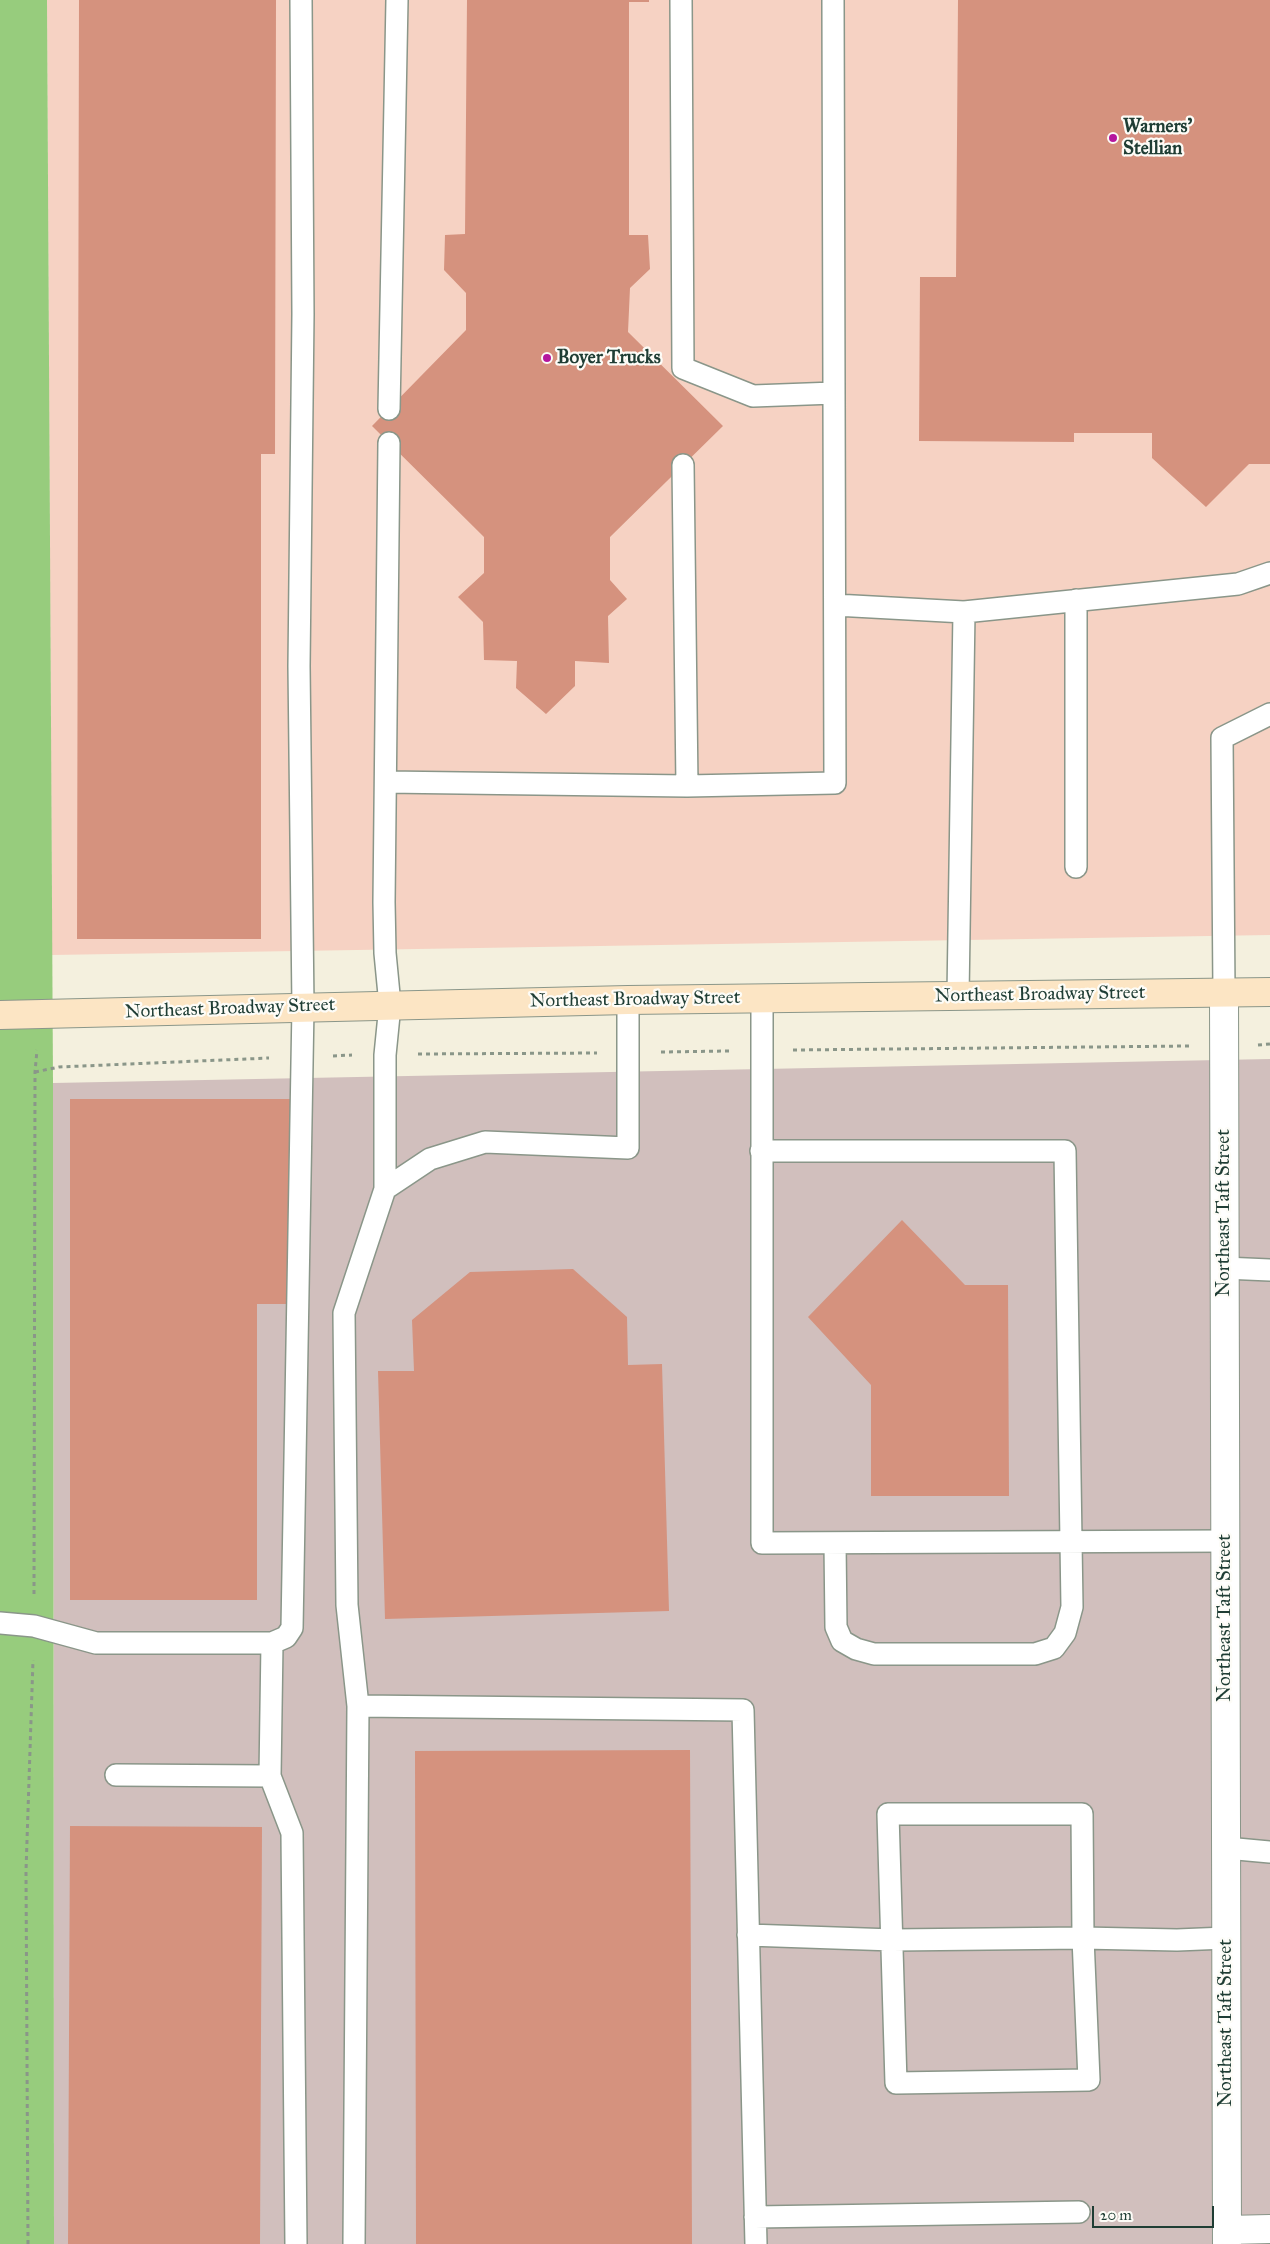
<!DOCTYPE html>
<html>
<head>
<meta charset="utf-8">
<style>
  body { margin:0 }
  #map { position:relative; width:1270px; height:2244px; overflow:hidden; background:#f4f0de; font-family:"IM FELL Great Primer",serif }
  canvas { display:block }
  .scale { position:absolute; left:1092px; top:2206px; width:122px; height:22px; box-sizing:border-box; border:2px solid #1f3d34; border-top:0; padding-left:6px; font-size:15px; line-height:18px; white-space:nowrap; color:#1f3d34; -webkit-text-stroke:4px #fdfcf7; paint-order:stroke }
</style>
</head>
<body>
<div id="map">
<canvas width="1270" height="2244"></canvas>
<div class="scale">20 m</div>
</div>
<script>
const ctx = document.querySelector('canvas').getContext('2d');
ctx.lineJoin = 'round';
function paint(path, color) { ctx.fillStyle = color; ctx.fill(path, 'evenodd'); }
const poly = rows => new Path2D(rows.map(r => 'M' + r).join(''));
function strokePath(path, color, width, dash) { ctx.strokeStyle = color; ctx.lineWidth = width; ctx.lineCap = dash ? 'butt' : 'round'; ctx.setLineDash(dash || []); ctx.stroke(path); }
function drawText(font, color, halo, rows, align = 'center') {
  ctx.font = font + ' "IM FELL Great Primer",serif'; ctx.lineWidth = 4.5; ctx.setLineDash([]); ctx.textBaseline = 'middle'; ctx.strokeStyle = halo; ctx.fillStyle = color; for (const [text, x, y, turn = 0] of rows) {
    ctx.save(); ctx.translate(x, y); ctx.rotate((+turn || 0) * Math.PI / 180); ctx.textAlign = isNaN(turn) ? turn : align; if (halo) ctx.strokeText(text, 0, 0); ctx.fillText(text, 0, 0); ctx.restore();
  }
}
paint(poly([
  [47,0,1270,0,1270,935,52,955]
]), '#f6d2c3');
paint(poly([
  [1270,1059,1270,2244,54,2244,53,1083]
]), '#d1bfbd');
paint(poly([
  [0,0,47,0,53,1083,54,2244,0,2244]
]), '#97cc7d');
paint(poly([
  [79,0,276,0,275,454,261,454,261,939,77,939],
  [467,0,649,0,649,2,629,2,629,235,648,235,650,269,630,288,628,332,723,426,610,537,610,580,627,599,608,616,609,663,575,661,575,686,546,714,516,688,517,661,484,660,483,622,458,597,484,573,484,537,372,426,466,330,466,293,444,270,445,235,465,234],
  [958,0,1270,0,1270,464,1249,464,1206,507,1152,458,1152,433,1074,433,1074,442,919,441,920,277,956,277],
  [70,1099,290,1099,290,1304,257,1304,257,1600,70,1600],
  [902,1220,965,1285,1008,1285,1009,1496,871,1496,871,1385,808,1317],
  [573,1269,627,1317,628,1365,662,1364,669,1611,385,1619,378,1371,414,1371,412,1320,470,1272],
  [690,1750,692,2244,416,2244,415,1751],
  [70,1826,262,1827,260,2244,68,2244]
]), '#d5927e');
const service = poly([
  [681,0,683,368,753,396,834,393],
  [389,409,397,0],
  [389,443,384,902,385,953,390,1005,385,1055,385,1189,344,1313,347,1605,358,1706,743,1710,756,2244],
  [683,465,687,786],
  [1076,600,1076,867],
  [835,605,964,612],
  [386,782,687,786,835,783,833,0],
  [1224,993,1222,738,1270,714],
  [958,995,964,612,1238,584,1270,573],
  [762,998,762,1543,1225,1541],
  [761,1151,1065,1151,1072,1607,1065,1633,1054,1648,1035,1654,874,1654,856,1649,842,1641,836,1627,835,1543],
  [385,1189,430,1159,485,1142,628,1148,628,1000],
  [1224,1268,1270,1270],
  [0,1623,34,1626,96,1643,272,1643,270,1776,116,1775],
  [272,1643,286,1637,292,1628,303,1007,299,666,303,314,301,0],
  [270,1776,292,1833,296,2244],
  [888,1814,1082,1814,1083,1938,1089,2080,896,2083,888,1814],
  [1226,1848,1270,1852],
  [748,1935,893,1940,1083,1938,1177,1940,1226,1938],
  [755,2217,1079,2212],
  [354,2244,358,1706]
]);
const minor = poly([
  [1224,993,1227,2244],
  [1227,2230,1270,2229]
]);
const secondary = poly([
  [0,1015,628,1000,1270,992]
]);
strokePath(service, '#8a9689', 24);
strokePath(minor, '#8a9689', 30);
strokePath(secondary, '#8a9689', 30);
strokePath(poly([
  [1258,1045,1270,1044],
  [793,1050,1189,1046],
  [661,1052,729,1051],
  [418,1054,597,1053],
  [333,1056,352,1055],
  [35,1072,59,1067,269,1058],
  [34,1594,35,1072,37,1050],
  [28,2244,26,1871,33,1660]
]), '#8a9689', 3, [4, 4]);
strokePath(service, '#fff', 21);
strokePath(minor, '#fff', 28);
strokePath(secondary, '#fce5c4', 28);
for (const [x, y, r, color] of [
  [1113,138,5,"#b5179e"],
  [547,358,5,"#b5179e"]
]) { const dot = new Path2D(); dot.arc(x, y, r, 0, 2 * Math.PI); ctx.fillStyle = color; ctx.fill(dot); strokePath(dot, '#fdfcf7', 2); }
drawText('bold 19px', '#1f3d34', '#fdfcf7', [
  ["Warners'",1123,127],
  ["Stellian",1123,149],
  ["Boyer Trucks",557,358]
], 'left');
drawText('19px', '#1f3d34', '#fdfcf7', [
  ["Northeast Broadway Street",1040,995,-1],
  ["Northeast Broadway Street",635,1000,-1],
  ["Northeast Broadway Street",230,1009,-2],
  ["Northeast Taft Street",1224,1213,-90],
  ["Northeast Taft Street",1225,1618,-90],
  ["Northeast Taft Street",1226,2023,-90]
]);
</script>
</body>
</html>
